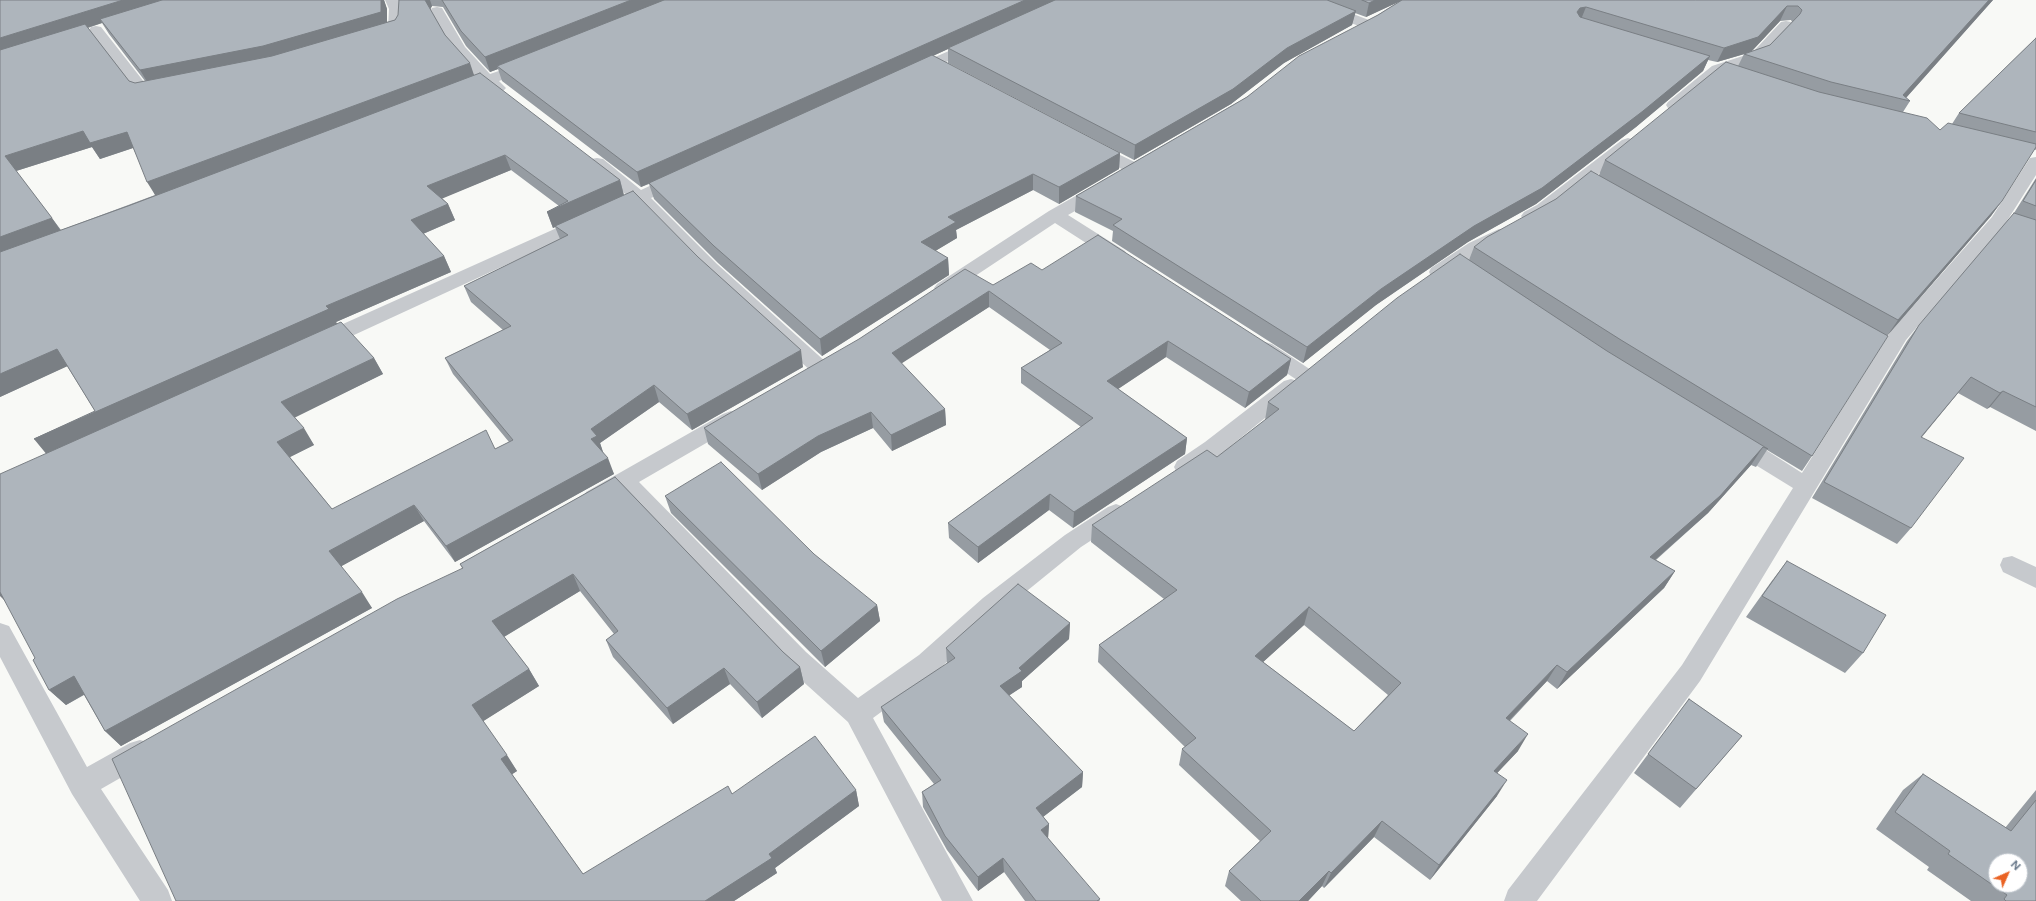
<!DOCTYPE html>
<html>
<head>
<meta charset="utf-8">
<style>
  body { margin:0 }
  #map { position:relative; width:2036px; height:901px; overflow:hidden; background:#f8f9f6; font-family:"Public Sans",sans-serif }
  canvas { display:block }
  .north { position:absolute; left:1988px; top:853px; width:40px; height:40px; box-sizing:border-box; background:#fff; border:1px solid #c2c8cf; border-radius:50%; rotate:45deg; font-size:11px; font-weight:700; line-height:16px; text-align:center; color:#667688 }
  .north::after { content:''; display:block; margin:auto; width:14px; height:18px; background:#ea6324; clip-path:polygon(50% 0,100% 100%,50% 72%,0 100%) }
</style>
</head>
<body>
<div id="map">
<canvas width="2036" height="901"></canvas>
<div class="north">N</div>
</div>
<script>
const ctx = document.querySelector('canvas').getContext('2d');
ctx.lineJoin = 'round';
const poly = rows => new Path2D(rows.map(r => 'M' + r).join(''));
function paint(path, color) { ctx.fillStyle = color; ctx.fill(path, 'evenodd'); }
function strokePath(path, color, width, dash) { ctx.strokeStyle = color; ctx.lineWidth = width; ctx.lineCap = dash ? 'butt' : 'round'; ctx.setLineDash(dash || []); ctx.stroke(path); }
paint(poly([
  [385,0,399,0,403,9,402,30,400,33,383,38,373,38,371,35,373,32,388,28,389,9,385,0],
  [1297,0,1317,0,1374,22,1376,25,1374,28,1369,29,1364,28,1299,3,1297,0],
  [437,7,442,8,465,47,490,74,528,61,533,62,535,65,533,68,499,81,506,88,503,91,493,91,486,86,461,95,456,93,453,90,456,87,477,79,454,52,430,11,432,8,437,7],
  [1786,21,1791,22,1793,25,1762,59,1722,72,1680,108,1668,108,1666,105,1668,102,1712,66,1752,53,1781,22,1786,21],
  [96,26,101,27,148,87,163,83,168,85,171,88,168,91,144,97,139,95,89,30,91,27,96,26],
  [976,39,981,40,983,43,981,46,918,75,913,77,908,75,905,72,908,69,976,39],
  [1628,138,1634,140,1636,143,1634,146,1549,213,1536,220,1530,221,1524,220,1521,216,1524,212,1537,205,1622,140,1628,138],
  [1093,142,1141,165,1143,169,1141,173,1135,174,1129,173,1087,150,1085,147,1087,144,1093,142],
  [2036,157,2036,175,2005,224,1906,340,1700,681,1537,901,1504,901,1508,890,1682,665,1793,488,1728,448,1725,442,1728,436,1736,434,1744,436,1802,473,1891,331,1992,217,2030,158,2036,157],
  [597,158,603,159,641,190,673,175,679,174,685,175,688,179,685,183,651,198,717,264,827,363,830,368,827,373,820,375,813,373,703,272,638,204,328,347,321,349,314,347,311,342,314,337,628,196,591,167,589,163,591,159,597,158],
  [1101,184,1107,185,1110,189,1107,193,1068,215,1125,251,1127,255,1125,259,1118,261,1111,259,1055,223,951,292,944,294,937,292,934,288,937,284,1049,211,1095,185,1101,184],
  [1499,229,1505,230,1508,234,1505,238,1481,251,1445,276,1438,278,1431,276,1429,272,1431,268,1469,243,1499,229],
  [1265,342,1272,344,1311,370,1314,375,1311,380,1304,382,1297,380,1258,354,1255,349,1258,344,1265,342],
  [1291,379,1298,381,1301,386,1298,391,1221,454,1193,473,1185,475,1177,473,1174,467,1177,461,1205,442,1284,381,1291,379],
  [731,411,739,414,742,419,739,424,639,482,806,652,858,698,919,655,983,598,1065,535,1108,507,1116,504,1124,507,1128,513,1124,519,1081,547,1001,612,937,671,873,718,973,901,942,901,848,722,788,668,622,493,594,507,586,504,583,498,586,492,723,414,731,411],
  [2012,556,2036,567,2036,588,2003,572,2000,565,2003,558,2012,556],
  [0,623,9,626,87,767,130,743,140,740,150,743,154,752,150,761,101,789,168,890,172,901,140,901,72,794,0,657,0,623]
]), '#c6c9cd');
paint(poly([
  [0,0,384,0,387,9,387,22,395,20,398,15,399,0,1993,0,1906,98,1910,101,1903,112,1940,130,1952,124,1959,113,2036,38,2036,150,2034,149,2002,201,1991,216,1887,336,1812,456,1802,471,1767,450,1756,467,1751,465,1708,513,1656,560,1675,571,1664,588,1557,689,1547,681,1510,721,1518,751,1497,773,1497,796,1430,880,1374,837,1324,888,1322,886,1308,901,1241,901,1225,886,1229,871,1260,841,1179,765,1182,749,1185,747,1098,662,1099,645,1164,599,1091,542,1092,525,1217,457,1265,420,1268,402,1469,260,1474,247,1599,175,1605,160,1738,66,1744,54,1748,53,1717,62,1708,60,1703,71,1636,127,1536,204,1468,242,1376,305,1303,363,1112,241,1113,231,1075,212,1076,196,1247,97,1400,1,1366,17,1355,13,1352,25,1284,63,1231,104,1134,160,948,63,948,49,933,56,1120,153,1119,169,1059,204,1033,190,956,230,957,238,935,251,948,258,949,275,822,356,718,263,654,199,649,184,641,187,502,81,498,69,490,72,466,46,443,7,432,6,430,9,445,35,474,75,620,180,624,195,803,367,692,430,659,402,600,443,603,452,614,474,455,562,424,521,341,566,372,608,121,746,105,731,84,695,66,705,49,690,35,658,46,454,95,411,67,366,0,397],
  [1791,20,1792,22,1770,45,1751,52,1780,21],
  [102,23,109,34,145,81,135,83,129,81,88,28],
  [92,147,100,159,133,148,155,195,61,230,16,171],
  [511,170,559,206,547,212,553,228,555,227,560,239,464,286,471,302,503,330,445,358,453,374,509,442,495,449,332,509,290,457,314,445,294,417,383,374,374,358,337,324,336,322,451,272,444,256,423,234,455,220,448,204,442,198],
  [1304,625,1388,695,1354,731,1263,662],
  [2036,178,2036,431,1990,407,1987,409,1958,393,1921,437,1911,528,1897,544,1812,498,1907,341,1919,325,2014,213],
  [1042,270,1291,359,1287,375,1245,408,1166,357,1118,389,1187,438,1185,454,1073,528,1049,510,978,563,949,538,948,523,1081,427,1021,383,1021,368,1050,350,989,307,901,363,945,409,946,425,892,451,873,428,821,452,762,490,708,444,704,428,993,285],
  [615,477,783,652,800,667,804,684,762,718,730,684,673,724,613,657,606,640,614,634,580,591,504,637,529,669,539,686,483,721,517,771,512,774,583,874,732,794,856,790,859,806,775,868,777,873,734,901,176,901,462,568,460,564],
  [665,496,877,605,880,621,825,667,671,513],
  [1787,561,1863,653,1845,673,1746,617,1771,582],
  [1070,623,1069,639,1022,681,1022,687,1009,695,1083,772,1082,787,1043,817,1049,824,1048,838,1100,901,1025,901,1004,872,978,891,947,850,923,807,922,792,934,784,884,722,881,707,947,664,946,648],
  [1689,699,1742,736,1680,808,1634,773],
  [1923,774,2005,828,2036,790,2036,901,1971,901,1927,870,1929,867,1876,829,1903,790]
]), '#969ca2');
paint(poly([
  [123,0,177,0,100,19,102,23,0,55,0,38],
  [381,0,384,0,387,9,387,27,271,61,149,85,140,70],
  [424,0,430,0,432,6,429,12],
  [631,0,670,0,497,66,498,69,490,72,485,57],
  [1025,0,1057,0,948,48,948,49,641,187,637,172],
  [1375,0,1403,0,1366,17,1369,3],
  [1989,0,1993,0,1904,100,1903,95],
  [1787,6,1780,21,1751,52,1717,62,1724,48],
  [1586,7,1580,22,1577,12,1580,8],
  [1356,11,1352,25,1284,63,1231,104,1134,160,1135,145,1287,48],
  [1710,56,1703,71,1636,127,1536,204,1468,242,1376,305,1303,363,1307,347,1381,289],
  [470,63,475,78,157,198,147,182],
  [83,131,127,132,136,147,100,159,92,147,16,171,5,156],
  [1120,153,1119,169,1059,204,1059,187],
  [505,155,511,170,434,202,427,186],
  [1033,174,1033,190,956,230,957,238,922,259,921,242,948,217],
  [620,180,624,196,553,228,547,212],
  [2002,201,1991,216,1887,336,1898,320],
  [448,204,455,220,418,236,411,220],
  [52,218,63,234,0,257,0,237],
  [444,256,451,272,336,322,338,325,48,456,34,439,326,306],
  [948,258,949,275,822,356,820,339],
  [989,291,989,307,893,369,892,353],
  [1168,341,1166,357,1106,397,1107,381],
  [57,349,70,365,0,397,0,374],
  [801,350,803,367,692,430,687,414],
  [374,358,383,374,292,419,281,402],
  [1291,359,1287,375,1245,408,1249,392],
  [1971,377,1958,393,1908,454,1921,437],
  [654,385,659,402,600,443,603,452,597,455,591,439,591,429],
  [2003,391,1990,407,1987,409,2000,393],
  [945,409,946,425,892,451,891,435],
  [871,412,873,428,821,452,762,490,758,474,818,436],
  [304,428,314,445,288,458,277,442],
  [1187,438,1185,454,1073,528,1074,512],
  [1763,447,1751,465,1708,513,1639,574,1650,557],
  [608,458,614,474,455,562,446,546],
  [1050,494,1049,510,978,563,978,547],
  [414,505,424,521,340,567,329,551],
  [1675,571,1664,588,1557,689,1567,672],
  [573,574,580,591,502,638,492,621],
  [0,589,8,604,0,596],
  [362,592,372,608,121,746,105,731],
  [877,605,880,621,825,667,821,651],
  [1309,607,1304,625,1251,673,1255,656],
  [1070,623,1069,639,1022,681,1022,687,1001,701,1000,686,1019,668],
  [1557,665,1547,681,1496,734,1506,718],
  [800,667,804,684,762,718,757,702],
  [724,668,730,684,673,724,667,708],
  [529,669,539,686,482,722,472,705],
  [74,676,90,691,66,705,49,690],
  [1528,734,1518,751,1484,787,1494,771],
  [507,755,517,771,511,775,501,759],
  [1083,772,1082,787,1035,823,1036,808],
  [1507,780,1497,796,1430,880,1439,865],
  [856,790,859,806,775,868,777,873,734,901,705,901],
  [1382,821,1374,837,1324,888,1331,873],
  [1049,824,1048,839,1041,830],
  [1003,858,1004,872,978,891,978,877],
  [1329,871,1322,886,1308,901,1299,901]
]), '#7a7f84');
const building = poly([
  [0,0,123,0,0,38,0,0],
  [162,0,381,0,381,12,263,46,140,70,100,19,162,0],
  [399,0,425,0,445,35,470,63,147,182,127,132,90,143,83,131,5,156,52,218,0,237,0,50,85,24,129,81,135,83,272,56,395,20,398,15,399,0],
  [442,0,631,0,485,57,461,31,442,0],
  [664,0,1025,0,637,172,497,66,664,0],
  [1055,0,1327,0,1356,11,1287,48,1233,89,1135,145,948,48,1055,0],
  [1362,0,1375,0,1369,3,1362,0],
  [1402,0,1989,0,1903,95,1910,101,1831,82,1744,54,1770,45,1800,14,1802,10,1798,6,1787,6,1758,37,1724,48,1586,7,1580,8,1577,12,1580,17,1710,56,1643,111,1542,188,1474,226,1381,289,1307,347,1113,225,1122,219,1076,196,1247,97,1299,56,1378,15,1402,0],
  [2036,38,2036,132,1959,113,2036,38],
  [932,55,1120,153,1059,187,1033,174,948,217,956,222,921,242,948,258,820,339,714,246,649,183,932,55],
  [1726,62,1819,92,1927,118,1940,130,1948,123,2036,144,2036,147,2002,201,1898,320,1605,160,1726,62],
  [480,73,620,180,547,212,568,201,505,155,427,186,448,204,411,220,444,256,326,306,329,309,34,439,95,411,57,349,0,374,0,252,128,206,480,73],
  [1591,171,1888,336,1812,456,1621,340,1474,247,1487,237,1556,199,1591,171],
  [2036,180,2036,206,2023,201,2036,180],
  [633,191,698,257,801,350,687,414,654,385,591,429,597,436,591,439,608,458,446,546,414,505,329,551,362,592,105,731,74,676,49,690,33,660,35,658,0,592,0,474,341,322,374,358,281,402,304,428,277,442,332,509,486,430,495,449,513,440,445,358,511,326,464,286,568,235,555,226,633,191],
  [2014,213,2036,220,2036,407,2003,391,2000,393,1971,377,1921,437,1964,458,1911,528,1824,482,1919,325,2014,213],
  [1098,235,1291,359,1249,392,1168,341,1107,381,1187,438,1074,512,1050,494,978,547,948,523,1093,418,1021,368,1062,343,989,291,892,353,945,409,891,435,871,412,818,436,758,474,704,428,859,339,965,269,993,285,1031,263,1042,270,1098,235],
  [1460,254,1607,351,1768,449,1763,447,1720,496,1650,557,1675,571,1567,672,1557,665,1506,718,1528,734,1494,771,1507,780,1439,865,1382,821,1331,873,1329,871,1299,901,1261,901,1229,871,1271,831,1182,749,1196,738,1099,645,1177,590,1092,525,1207,450,1217,457,1279,409,1268,402,1397,298,1460,254],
  [1309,607,1401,683,1354,731,1255,656,1309,607],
  [721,462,814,554,877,605,821,651,665,496,721,462],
  [615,477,783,652,800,667,757,702,724,668,667,708,606,640,618,631,573,574,492,621,529,669,472,705,507,755,501,759,583,874,728,786,732,794,815,736,856,790,769,854,772,858,705,901,176,901,112,759,397,599,463,568,460,564,615,477],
  [1787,561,1886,615,1863,653,1762,596,1787,561],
  [1018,584,1070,623,1019,668,1022,671,1000,686,1083,772,1036,808,1049,824,1041,830,1100,899,1097,901,1036,901,1003,858,978,877,945,836,922,792,941,780,881,707,955,658,946,648,1018,584],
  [1689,699,1742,736,1696,789,1648,754,1689,699],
  [1923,774,2011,831,2036,800,2036,901,2006,901,2004,899,2007,895,1948,854,1950,851,1895,812,1923,774],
  [1996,861,2020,861,2020,885,1996,885,1996,861]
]);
paint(building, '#aeb5bc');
strokePath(building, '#7a7f84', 1);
</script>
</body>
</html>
